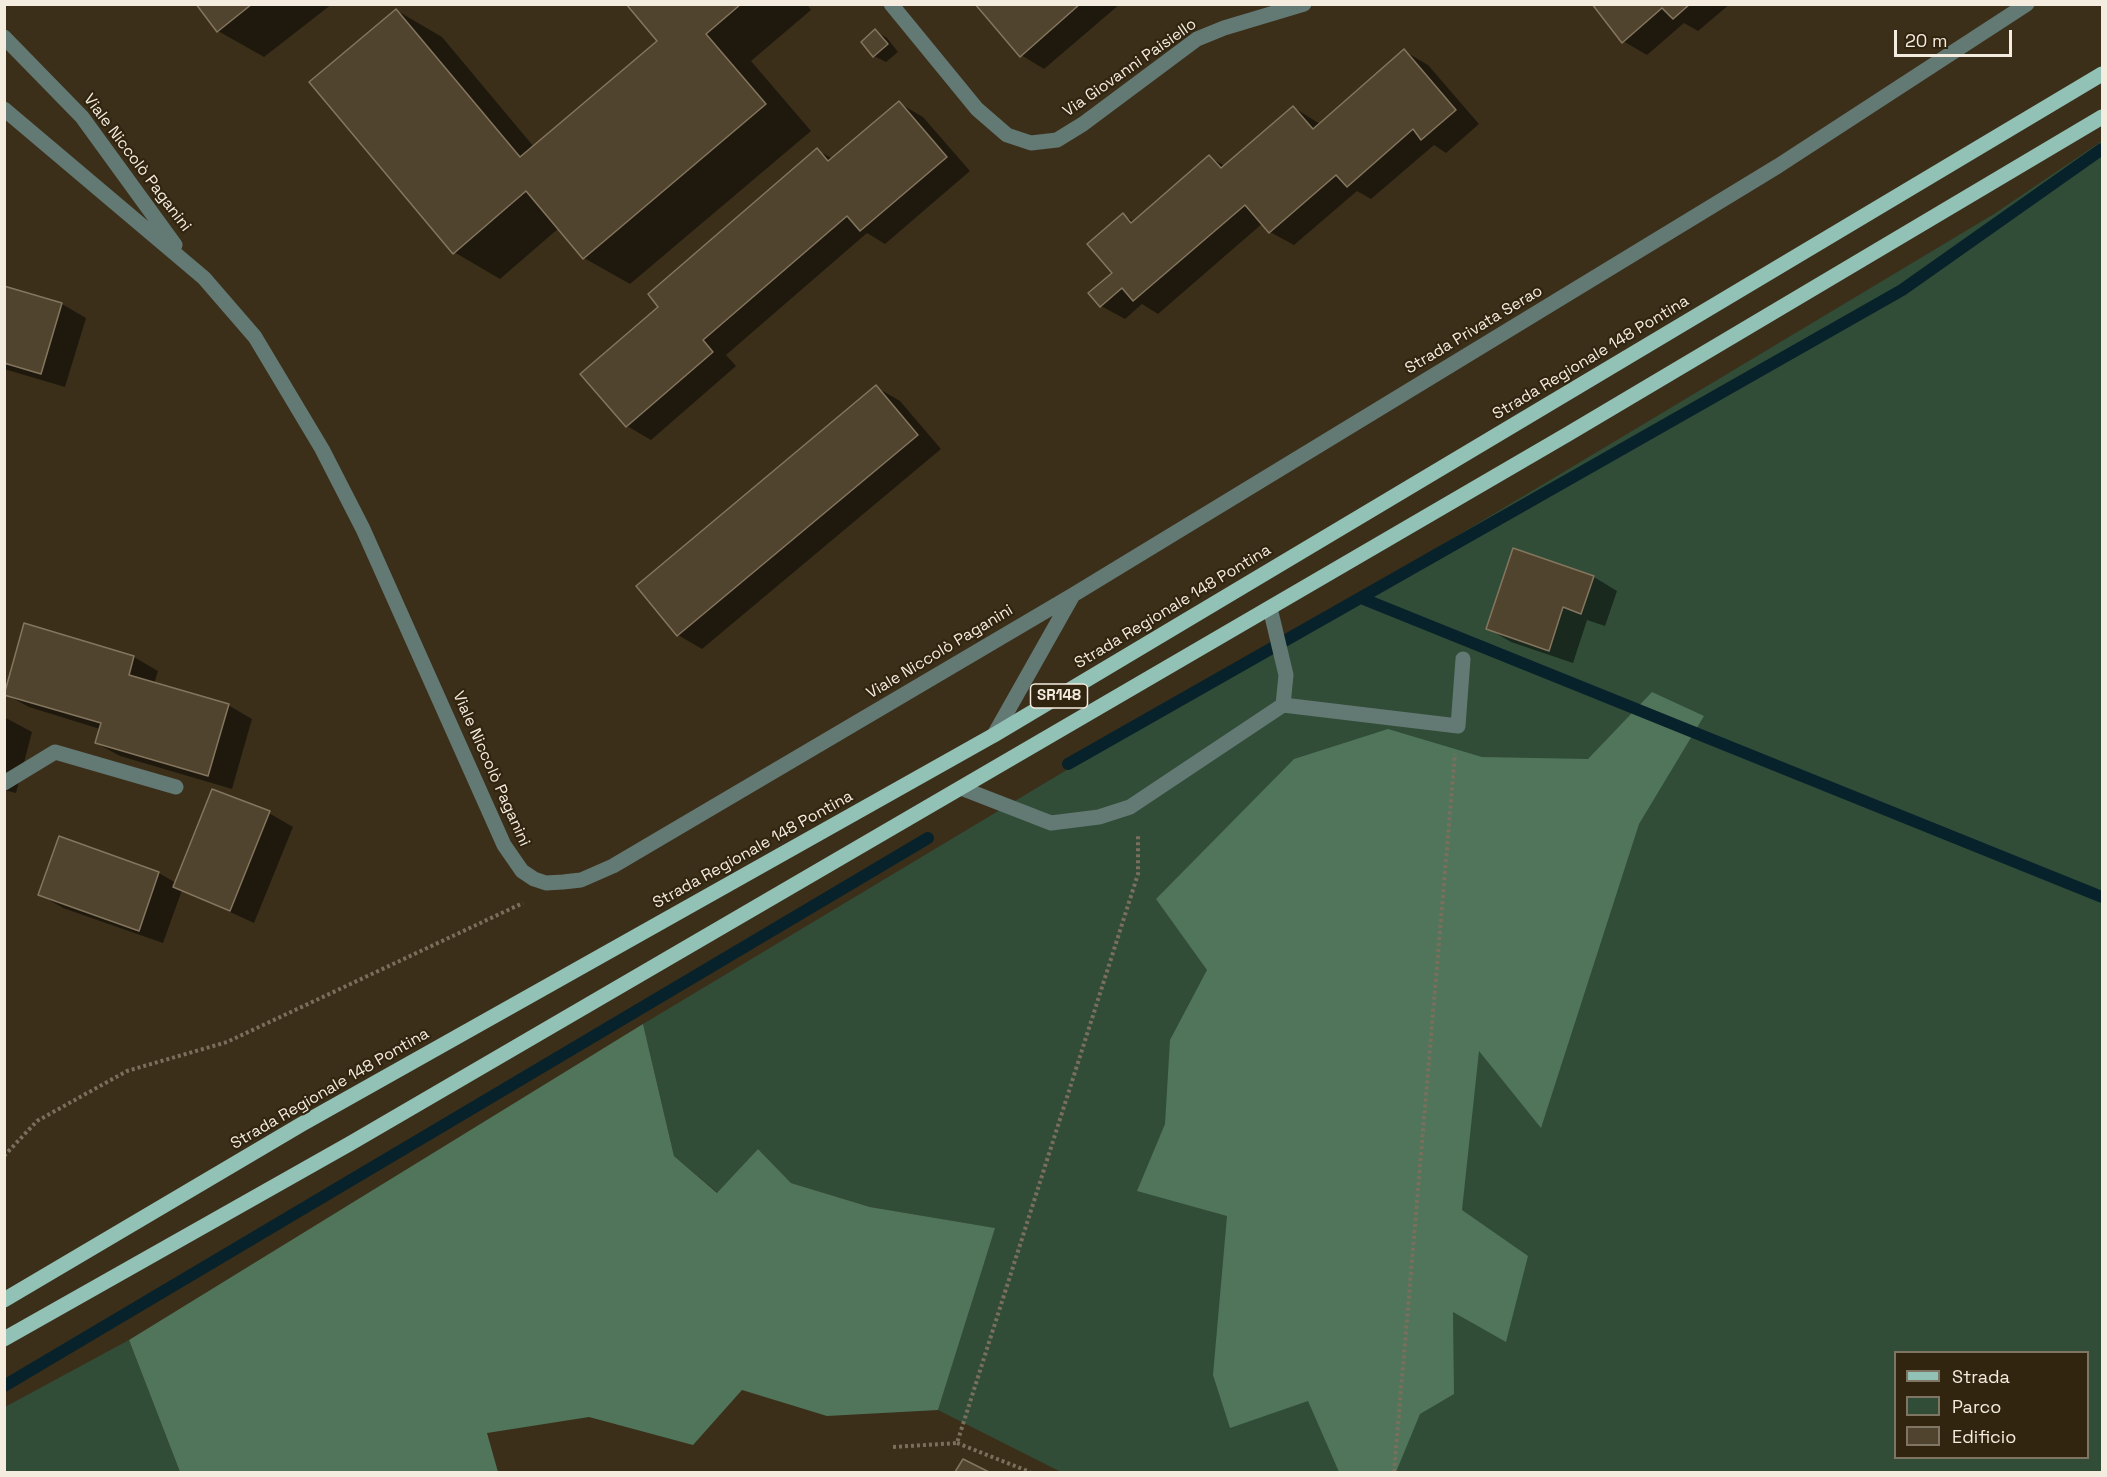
<!DOCTYPE html>
<html>
<head>
<meta charset="utf-8">
<style>
  body { margin:0 }
  #map { position:relative; width:2107px; height:1477px; overflow:hidden; background:#3b2f1a; font-family:"Space Grotesk",sans-serif }
  canvas { display:block }
  .frame { position:absolute; inset:0; border:6px solid #f4ecdf; pointer-events:none }
  .legend { position:absolute; left:1894px; top:1351px; width:195px; height:108px; box-sizing:border-box; background:#312510; border:2px solid #7f7563; margin:0; padding:8px 10px; list-style:none; font-size:18px; color:#f4ecdf }
  .legend li { display:flex; align-items:center; gap:12px; height:30px }
  .legend b { width:30px; border:2px solid #7f7563 }
  .scale { position:absolute; left:1894px; top:30px; width:118px; height:27px; box-sizing:border-box; border:3px solid #f4ecdf; border-top:0; padding-left:8px; font-size:18px; line-height:21px; white-space:nowrap; color:#f4ecdf; -webkit-text-stroke:4px #312510; paint-order:stroke }
</style>
</head>
<body>
<div id="map">
<canvas width="2107" height="1477"></canvas>
<div class="frame"></div>
<ul class="legend">
<li><b style="height:8px;background:#92c1b6"></b>Strada</li>
<li><b style="height:16px;background:#314d38"></b>Parco</li>
<li><b style="height:16px;background:#51442e"></b>Edificio</li>
</ul>
<div class="scale">20 m</div>
</div>
<script>
const ctx = document.querySelector('canvas').getContext('2d');
ctx.lineJoin = 'round';
function paint(path, color) { ctx.fillStyle = color; ctx.fill(path, 'evenodd'); }
const poly = rows => new Path2D(rows.map(r => 'M' + r).join(''));
function strokePath(path, color, width, dash) { ctx.strokeStyle = color; ctx.lineWidth = width; ctx.lineCap = dash ? 'butt' : 'round'; ctx.setLineDash(dash || []); ctx.stroke(path); }
function drawText(font, color, halo, rows, align = 'center') {
  ctx.font = font + ' "Space Grotesk",sans-serif'; ctx.lineWidth = 4.5; ctx.setLineDash([]); ctx.textBaseline = 'middle'; ctx.strokeStyle = halo; ctx.fillStyle = color; for (const [text, x, y, turn = 0] of rows) {
    ctx.save(); ctx.translate(x, y); ctx.rotate((+turn || 0) * Math.PI / 180); ctx.textAlign = isNaN(turn) ? turn : align; if (halo) ctx.strokeText(text, 0, 0); ctx.fillText(text, 0, 0); ctx.restore();
  }
}
paint(poly([
  [2102,141,2102,1472,1061,1472,938,1410,994,1228,870,1207,791,1183,758,1149,718,1193,674,1156,643,1024,1994,214],
  [1896,1352,2088,1352,2088,1458,1896,1458],
  [129,1340,180,1472,5,1472,5,1407]
]), '#314d38');
paint(poly([
  [1652,692,1704,716,1639,824,1541,1128,1479,1051,1462,1210,1528,1256,1506,1342,1453,1312,1454,1394,1420,1414,1396,1472,1339,1472,1308,1401,1230,1428,1213,1375,1227,1216,1137,1191,1165,1124,1170,1040,1207,970,1156,899,1294,759,1388,729,1482,757,1588,759],
  [643,1024,674,1156,717,1193,758,1149,791,1183,870,1207,995,1228,938,1410,827,1416,742,1390,693,1445,589,1417,487,1433,498,1472,180,1472,129,1340]
]), '#50755a');
paint(poly([
  [197,4,332,4,264,57,218,31],
  [628,4,807,4,811,10,751,61,811,131,630,284,584,258,559,228,500,279,454,252,396,10,442,37,534,147,659,41],
  [977,4,1120,4,1044,69,1021,55],
  [1593,4,1730,4,1698,31,1684,23,1647,55,1623,41],
  [875,31,887,38,898,52,886,62,874,56],
  [1404,51,1428,65,1479,124,1446,153,1434,145,1371,199,1357,191,1294,245,1270,232,1263,223,1158,314,1142,304,1125,319,1101,306,1114,273,1123,215,1135,222,1209,157,1225,166,1293,107,1320,124],
  [899,103,923,117,970,171,885,244,867,233,726,355,736,366,651,440,627,426,661,307,817,150,833,159],
  [4,287,62,304,86,318,65,387,4,369],
  [876,387,900,401,941,449,702,649,678,635,638,586],
  [1594,577,1617,591,1605,626,1587,620,1573,663,1511,642,1487,628],
  [25,625,134,657,158,671,154,684,228,705,252,719,232,789,120,756,96,743,100,729,29,707,5,694],
  [4,717,32,732,16,793,4,790],
  [269,813,293,827,254,923,182,890,163,943,63,908,39,894,59,838,159,873,176,883]
]), '#0007');
strokePath(poly([
  [1361,598,2102,897],
  [1068,764,1902,290,2102,149],
  [4,1386,928,838]
]), '#08222b', 12);
const building = poly([
  [196,4,252,4,217,32,196,4],
  [626,4,741,4,706,34,766,104,583,259,526,191,453,254,309,82,396,9,520,157,657,41,626,4],
  [975,4,1080,4,1020,57,975,4],
  [1592,4,1690,4,1673,19,1662,8,1622,43,1592,4],
  [875,29,888,44,873,57,861,42,875,29],
  [1404,49,1456,110,1421,140,1413,129,1347,187,1336,175,1269,233,1245,205,1133,301,1122,288,1100,307,1088,293,1112,273,1087,244,1123,213,1131,223,1209,155,1221,168,1293,106,1313,129,1404,49],
  [899,101,947,157,860,231,847,216,703,340,713,352,626,427,580,374,658,307,648,294,817,148,828,161,899,101],
  [4,286,62,303,41,374,4,363,4,286],
  [876,385,918,435,677,636,636,586,876,385],
  [1513,548,1594,576,1581,614,1563,607,1549,651,1486,629,1513,548],
  [24,623,134,656,129,675,229,704,208,776,95,743,101,723,4,695,24,623],
  [212,789,270,811,230,911,173,887,212,789],
  [59,836,159,872,139,931,38,895,59,836],
  [963,1459,989,1472,955,1472,963,1459]
]);
paint(building, '#51442e');
strokePath(building, '#84765e', 1.5);
strokePath(poly([
  [4,1156,37,1121,127,1071,227,1042,523,903],
  [957,1443,1030,1472],
  [893,1447,957,1443,1138,874,1138,834],
  [1394,1472,1455,754]
]), '#7a6f5d', 4, [3, 3]);
strokePath(poly([
  [891,4,977,109,1007,135,1031,143,1057,140,1083,124,1197,39,1224,28,1304,4],
  [4,37,82,117,175,245],
  [4,109,204,278,255,337,322,449,363,529,504,845,522,871,534,879,546,883,563,882,581,880,613,866,1073,595,1778,166,2027,4],
  [1283,705,1458,726,1463,659],
  [994,735,1073,595],
  [4,783,55,752,176,787],
  [961,788,1051,823,1099,817,1130,807,1283,705,1286,675,1270,608]
]), '#637974', 15);
strokePath(poly([
  [4,1300,302,1124,994,735,2102,74],
  [4,1339,351,1143,1568,434,2102,117]
]), '#92c1b6', 15);
for (const [x, y, w] of [
  [1059,696,57]
]) { const box = new Path2D(); box.roundRect(x - w / 2, y - 12, w, 24, 4.5); ctx.fillStyle = '#312510'; ctx.fill(box); strokePath(box, '#f4ecdf', 1.5); }
drawText('bold 15px', '#f4ecdf', null, [
  ["SR148",1059,696]
]);
drawText('16px', '#f4ecdf', '#312510', [
  ["Via Giovanni Paisiello",1130,68,-35],
  ["Viale Niccolò Paganini",137,163,53],
  ["Strada Privata Serao",1474,330,-31],
  ["Strada Regionale 148 Pontina",1591,358,-31],
  ["Strada Regionale 148 Pontina",1173,607,-31],
  ["Viale Niccolò Paganini",940,652,-31],
  ["Viale Niccolò Paganini",491,769,66],
  ["Strada Regionale 148 Pontina",753,850,-29],
  ["Strada Regionale 148 Pontina",330,1089,-30]
]);
</script>
</body>
</html>
